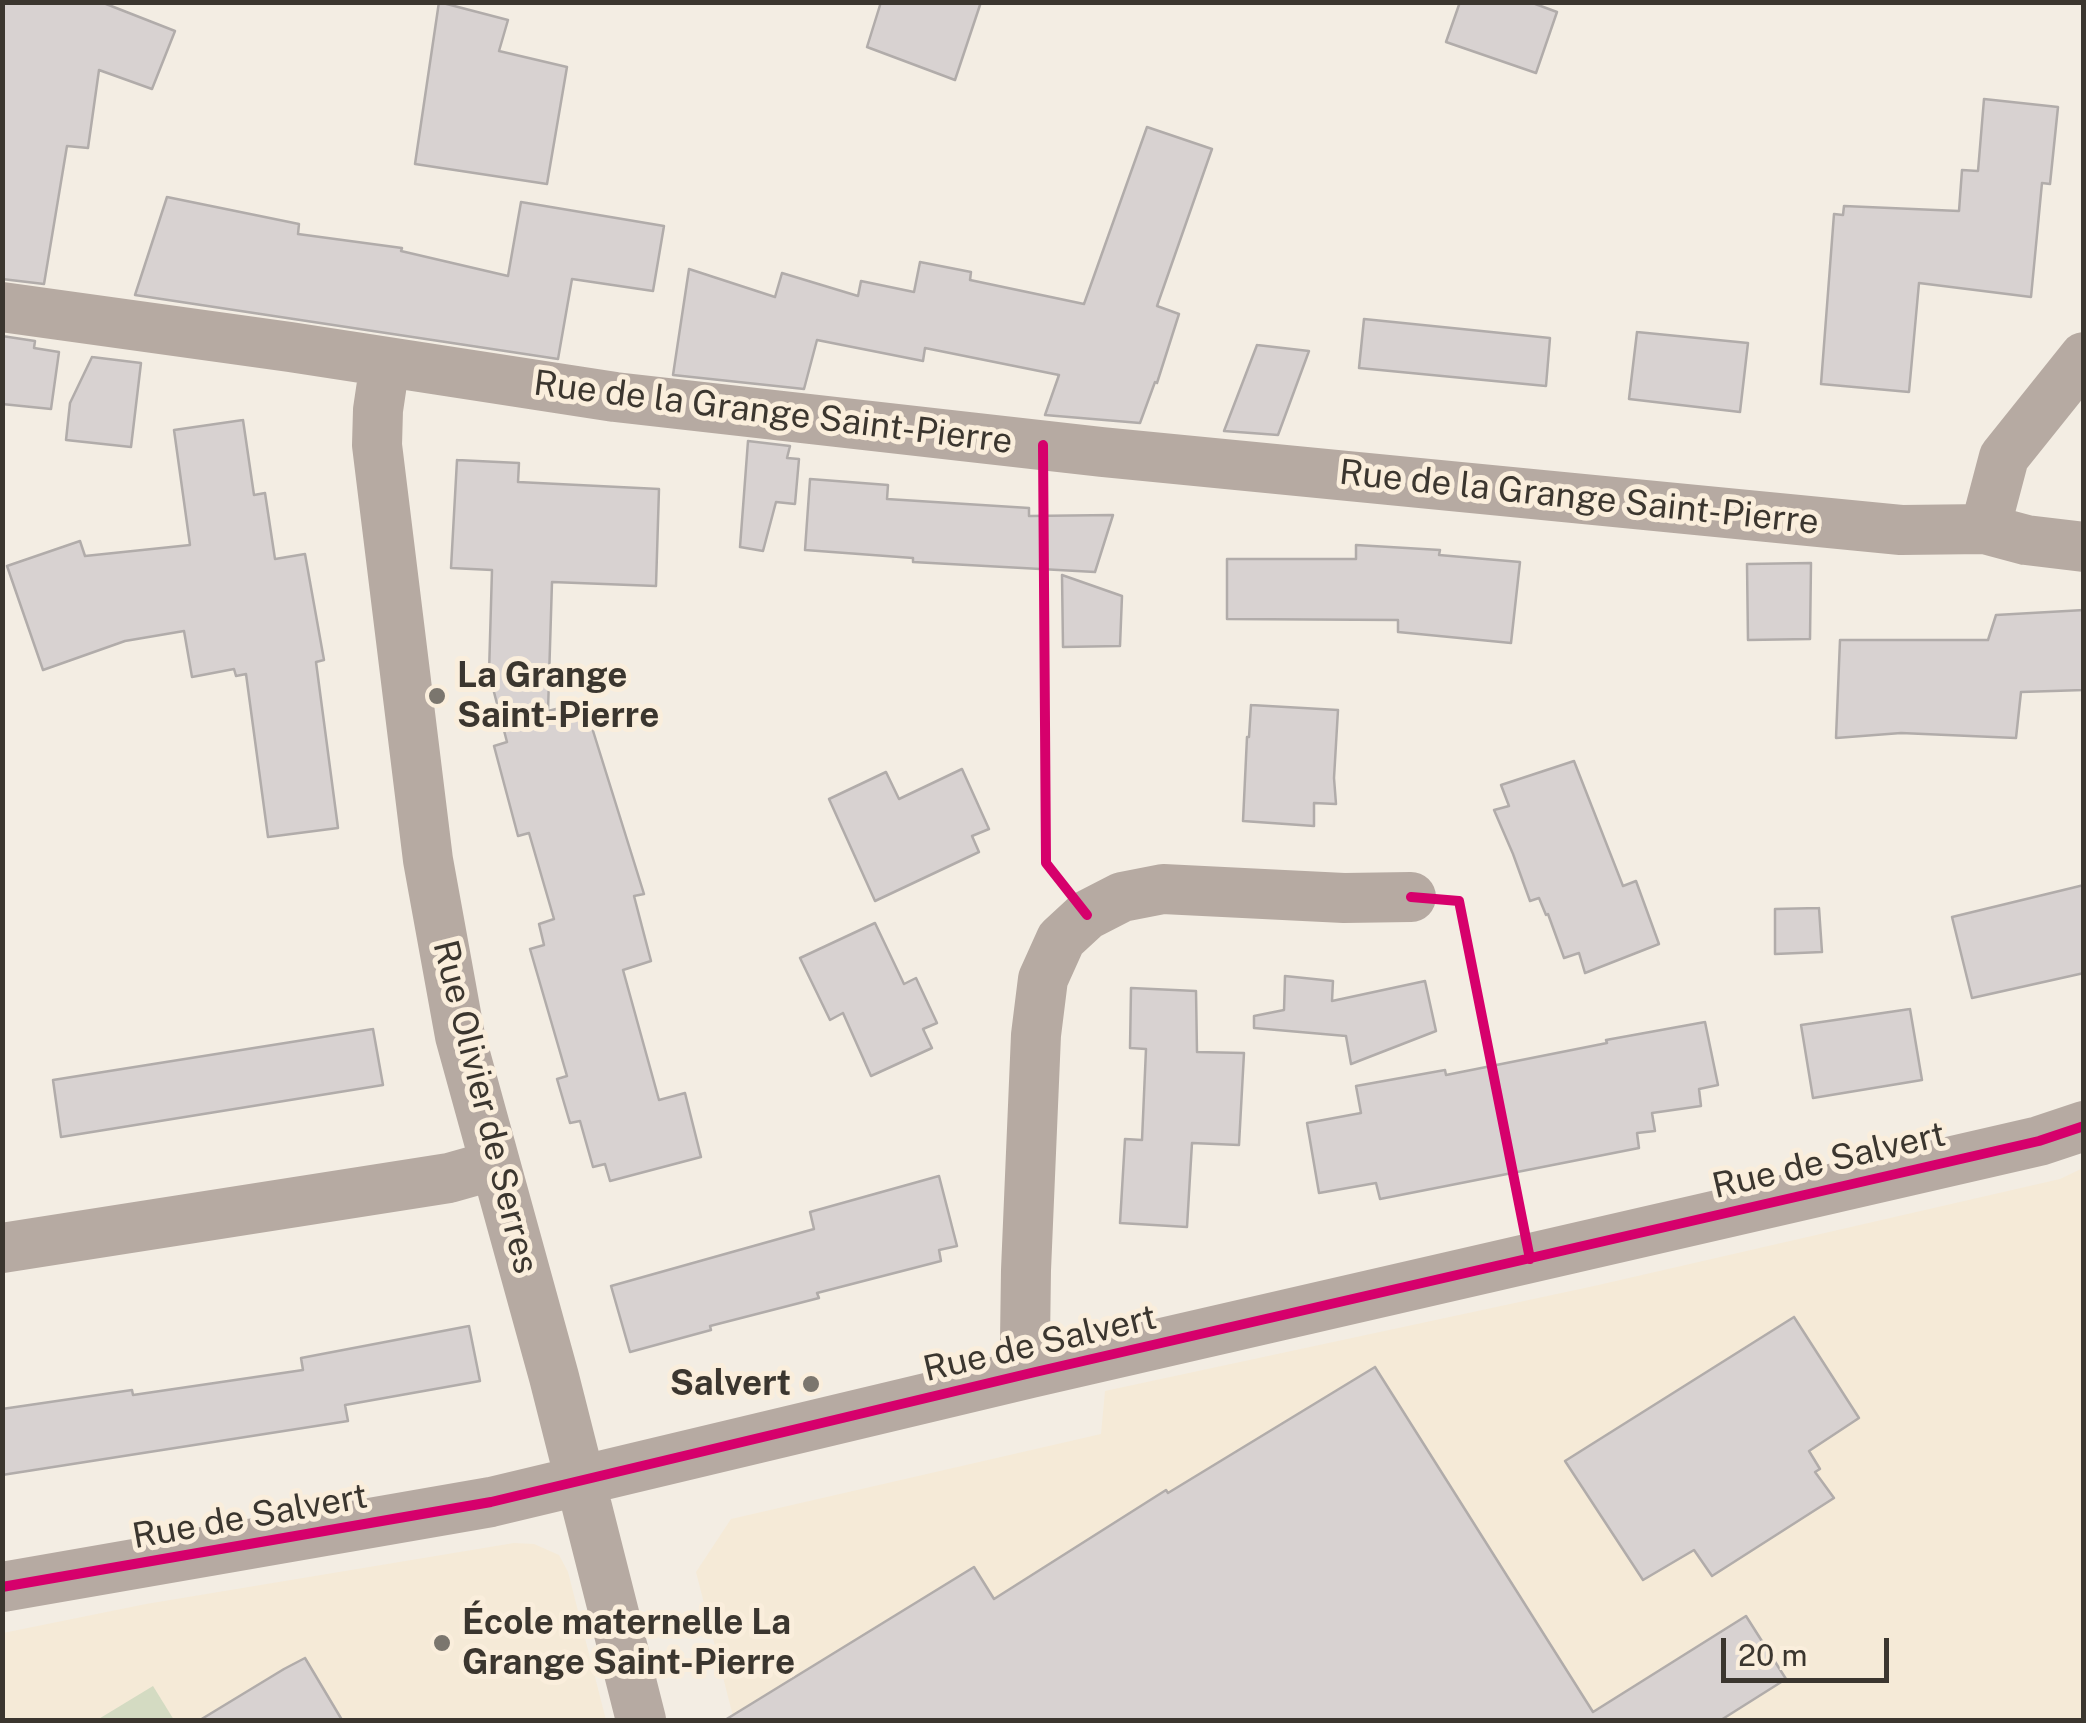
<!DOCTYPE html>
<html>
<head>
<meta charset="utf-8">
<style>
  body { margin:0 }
  #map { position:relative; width:2086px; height:1723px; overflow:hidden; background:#f3ede3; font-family:"Public Sans",sans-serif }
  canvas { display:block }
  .frame { position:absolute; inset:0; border:5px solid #3b362f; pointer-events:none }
  .scale { position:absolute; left:1721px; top:1638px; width:168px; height:45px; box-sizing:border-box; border:5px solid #3b362f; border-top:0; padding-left:12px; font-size:30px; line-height:35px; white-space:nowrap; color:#3b362f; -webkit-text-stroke:8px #faeedc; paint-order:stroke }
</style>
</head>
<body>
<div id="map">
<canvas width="2086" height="1723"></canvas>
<div class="frame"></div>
<div class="scale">20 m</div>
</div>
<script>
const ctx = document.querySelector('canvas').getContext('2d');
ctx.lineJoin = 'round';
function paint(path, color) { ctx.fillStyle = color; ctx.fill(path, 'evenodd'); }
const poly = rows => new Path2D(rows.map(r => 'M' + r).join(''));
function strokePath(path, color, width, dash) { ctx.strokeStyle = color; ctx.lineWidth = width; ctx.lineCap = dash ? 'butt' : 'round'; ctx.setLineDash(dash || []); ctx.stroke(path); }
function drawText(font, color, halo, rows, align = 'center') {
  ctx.font = font + ' "Public Sans",sans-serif'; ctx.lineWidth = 10; ctx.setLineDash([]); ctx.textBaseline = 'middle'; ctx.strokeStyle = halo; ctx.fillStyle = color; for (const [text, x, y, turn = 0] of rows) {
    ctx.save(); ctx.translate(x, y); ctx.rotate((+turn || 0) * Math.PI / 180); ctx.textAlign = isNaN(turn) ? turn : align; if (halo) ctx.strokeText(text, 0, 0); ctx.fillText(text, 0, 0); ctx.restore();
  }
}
paint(poly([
  [2083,1168,2083,1720,734,1720,696,1572,731,1519,1101,1434,1105,1391,1594,1286,2060,1179],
  [514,1543,534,1544,559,1555,568,1572,606,1720,3,1720,3,1633,146,1604]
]), '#f5ead7');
paint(poly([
  [153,1686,174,1720,97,1720]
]), '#d4dbc2');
const building = poly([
  [2,2,101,2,175,31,152,89,99,70,88,148,67,146,44,284,2,279,2,2],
  [439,2,508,20,499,51,567,67,547,184,415,164,439,2],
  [881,2,981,2,955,80,867,47,881,2],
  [1460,2,1530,2,1557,12,1536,73,1446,42,1460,2],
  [1984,99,2058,107,2050,184,2042,183,2031,297,1919,283,1909,392,1821,384,1834,214,1843,215,1844,206,1959,211,1962,170,1978,171,1984,99],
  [1147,127,1212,149,1157,306,1179,314,1157,383,1155,382,1140,423,1045,415,1059,375,925,348,923,361,817,340,804,389,673,375,689,269,775,297,782,273,858,296,861,281,914,292,920,262,971,272,970,280,1084,304,1147,127],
  [167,197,299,224,298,234,402,248,401,251,508,276,521,202,664,226,653,291,572,279,558,359,135,295,167,197],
  [1364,319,1550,338,1546,386,1359,368,1364,319],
  [1637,332,1748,343,1740,412,1629,399,1637,332],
  [2,336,35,341,34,348,59,352,51,409,2,404,2,336],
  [1257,345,1309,351,1278,435,1224,431,1257,345],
  [92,357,141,363,131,447,66,440,70,403,92,357],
  [243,420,254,495,265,493,275,559,305,554,324,660,316,662,338,828,268,837,246,674,236,676,234,669,192,677,184,631,125,641,43,670,7,566,80,541,85,556,190,545,174,430,243,420],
  [748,441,790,446,787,458,799,459,795,504,776,502,763,551,740,547,748,441],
  [457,460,519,463,518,482,659,489,656,586,552,582,548,711,584,702,644,894,634,896,651,961,623,970,659,1100,685,1093,701,1157,610,1181,605,1164,593,1167,580,1121,570,1123,557,1079,567,1076,530,949,544,945,539,924,554,919,529,833,518,836,494,746,507,742,489,673,492,570,451,568,457,460],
  [810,479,888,485,887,499,1029,508,1029,516,1113,515,1095,572,913,562,913,558,805,550,810,479],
  [1356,545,1440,550,1439,555,1520,562,1511,643,1398,632,1398,620,1227,619,1227,559,1356,559,1356,545],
  [1811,563,1810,639,1748,640,1747,564,1811,563],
  [1062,575,1122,596,1120,646,1063,647,1062,575],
  [2084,610,2084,690,2021,692,2016,738,1901,733,1836,738,1840,640,1988,640,1996,615,2084,610],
  [1251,705,1338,710,1334,778,1336,804,1314,803,1314,826,1243,821,1247,737,1249,737,1251,705],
  [1574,761,1623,886,1636,881,1659,944,1585,973,1579,953,1564,958,1548,914,1546,915,1539,898,1530,901,1513,854,1494,810,1509,806,1501,785,1574,761],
  [962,769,989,829,972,836,979,852,875,901,829,799,886,772,899,799,962,769],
  [2084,885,2084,973,1972,998,1952,917,2084,885],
  [1819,908,1822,952,1775,954,1775,909,1819,908],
  [875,923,904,984,916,978,937,1023,923,1029,932,1048,871,1076,843,1013,830,1020,800,958,875,923],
  [1285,976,1333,981,1332,1001,1425,981,1436,1031,1351,1064,1346,1036,1254,1028,1254,1016,1284,1010,1285,976],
  [1131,988,1196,991,1197,1052,1244,1053,1239,1145,1192,1143,1187,1227,1120,1223,1125,1139,1142,1140,1146,1049,1130,1048,1131,988],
  [1910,1009,1922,1080,1813,1098,1801,1025,1910,1009],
  [1705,1022,1718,1085,1699,1089,1701,1106,1652,1113,1655,1131,1637,1133,1639,1148,1380,1199,1376,1183,1319,1193,1307,1123,1361,1113,1356,1086,1445,1070,1446,1075,1607,1043,1606,1040,1705,1022],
  [373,1029,383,1085,61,1137,53,1080,373,1029],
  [939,1176,957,1246,939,1250,941,1261,817,1293,819,1298,710,1326,711,1330,630,1352,611,1286,814,1229,810,1212,939,1176],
  [1794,1317,1859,1418,1809,1451,1820,1469,1815,1472,1834,1498,1712,1576,1694,1550,1643,1580,1565,1461,1794,1317],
  [469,1326,480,1381,345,1405,348,1421,2,1475,2,1409,132,1390,133,1395,303,1370,301,1358,469,1326],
  [1375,1367,1593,1712,1746,1616,1786,1679,1721,1720,725,1720,974,1567,994,1599,1166,1490,1168,1493,1375,1367],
  [305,1658,342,1720,200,1720,284,1669,305,1658]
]);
paint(building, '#d8d2d1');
strokePath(building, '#b1acaa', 2.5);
strokePath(poly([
  [2,307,290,347,615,397,1102,452,1901,530,1985,529,2026,540,2084,547],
  [385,363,378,410,377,445,428,860,460,1036,554,1377,641,1720],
  [1985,529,2004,457,2084,357],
  [2,1248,449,1178,495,1165],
  [1031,1373,1025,1340,1026,1270,1036,1035,1043,979,1061,939,1087,915,1122,897,1163,889,1344,898,1411,897],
  [2,1587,491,1502,1031,1373,2039,1141,2084,1126]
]), '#b6aaa2', 50);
strokePath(poly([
  [1043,445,1046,863,1087,915],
  [1411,897,1459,901,1530,1259],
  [2,1587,491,1502,1031,1373,2039,1141,2084,1126]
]), '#d6006c', 10);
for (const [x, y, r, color] of [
  [437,696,10,"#7b766e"],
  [811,1384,10,"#7b766e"],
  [442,1643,10,"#7b766e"]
]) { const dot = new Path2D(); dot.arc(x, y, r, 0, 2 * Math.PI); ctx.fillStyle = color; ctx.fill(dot); strokePath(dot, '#faeedc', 4); }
drawText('35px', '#3b362f', '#faeedc', [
  ["Rue de la Grange Saint-Pierre",773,413,7],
  ["Rue de la Grange Saint-Pierre",1579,498,6],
  ["Rue Olivier de Serres",485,1107,76],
  ["Rue de Salvert",1829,1161,-13],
  ["Rue de Salvert",1040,1344,-13],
  ["Rue de Salvert",250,1517,-10]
]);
drawText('bold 35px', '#3b362f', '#faeedc', [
  ["La Grange",457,676],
  ["Saint-Pierre",457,716],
  ["Salvert",791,1384,"right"],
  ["École maternelle La",462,1623],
  ["Grange Saint-Pierre",462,1663]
], 'left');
</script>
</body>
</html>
